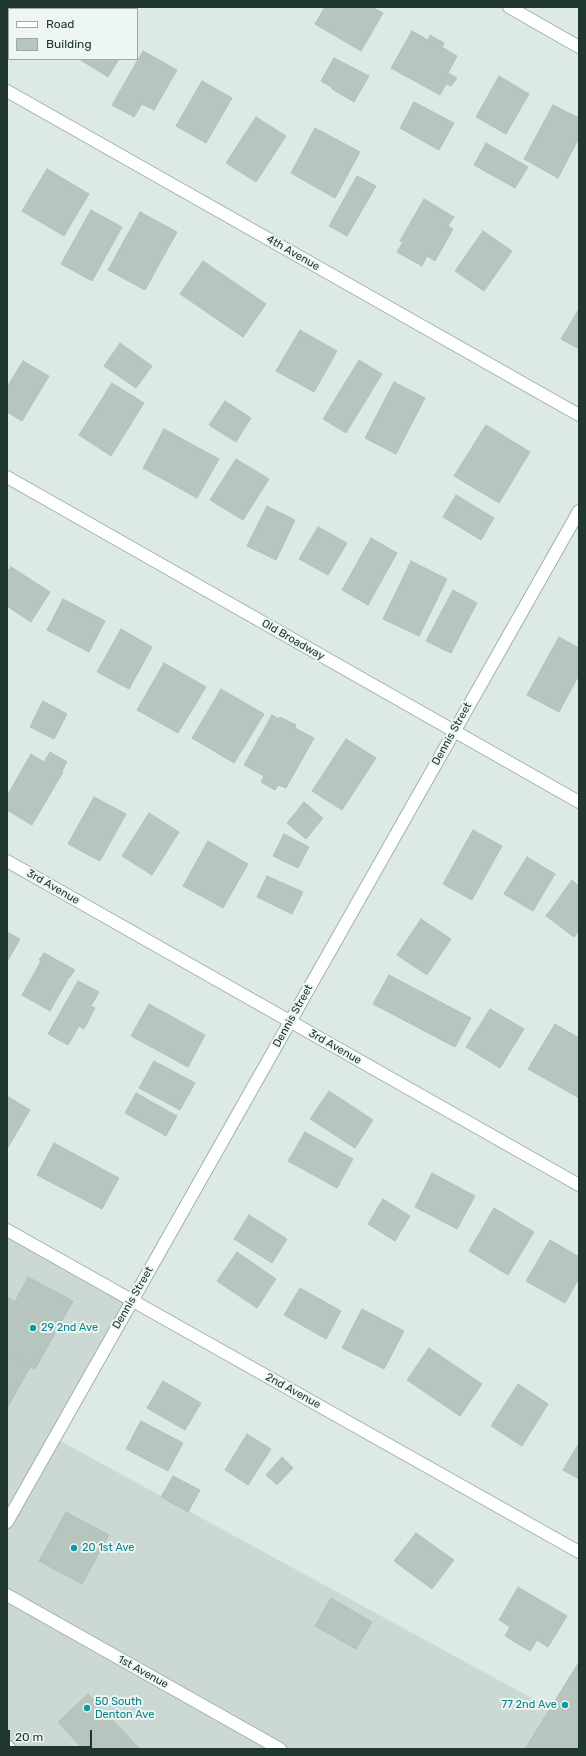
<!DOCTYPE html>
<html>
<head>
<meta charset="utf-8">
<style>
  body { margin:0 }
  #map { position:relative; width:586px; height:1756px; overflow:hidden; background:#dde9e4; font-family:Rubik,sans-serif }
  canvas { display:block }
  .frame { position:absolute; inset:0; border:8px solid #203731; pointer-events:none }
  .legend { position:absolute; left:8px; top:8px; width:130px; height:52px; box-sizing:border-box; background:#edf6f1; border:1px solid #9baaa4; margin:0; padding:5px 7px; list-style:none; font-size:12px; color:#203731 }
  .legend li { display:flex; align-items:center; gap:8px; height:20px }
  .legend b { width:20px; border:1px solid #9baaa4 }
  .scale { position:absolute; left:8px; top:1730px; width:84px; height:18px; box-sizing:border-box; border:2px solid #203731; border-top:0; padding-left:5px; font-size:12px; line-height:14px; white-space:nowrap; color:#203731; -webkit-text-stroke:3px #edf6f1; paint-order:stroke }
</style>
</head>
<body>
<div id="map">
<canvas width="586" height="1756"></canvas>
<div class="frame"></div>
<ul class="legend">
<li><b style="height:5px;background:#fff"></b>Road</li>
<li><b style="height:11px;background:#b6c6bf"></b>Building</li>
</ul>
<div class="scale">20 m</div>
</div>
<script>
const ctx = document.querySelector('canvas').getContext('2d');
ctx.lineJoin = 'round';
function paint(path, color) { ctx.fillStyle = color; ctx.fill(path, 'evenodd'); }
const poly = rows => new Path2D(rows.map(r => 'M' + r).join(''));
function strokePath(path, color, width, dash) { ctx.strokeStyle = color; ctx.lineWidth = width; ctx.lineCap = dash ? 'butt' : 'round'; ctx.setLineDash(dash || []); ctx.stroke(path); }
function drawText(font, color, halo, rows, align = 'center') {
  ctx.font = font + ' Rubik,sans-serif'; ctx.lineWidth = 4; ctx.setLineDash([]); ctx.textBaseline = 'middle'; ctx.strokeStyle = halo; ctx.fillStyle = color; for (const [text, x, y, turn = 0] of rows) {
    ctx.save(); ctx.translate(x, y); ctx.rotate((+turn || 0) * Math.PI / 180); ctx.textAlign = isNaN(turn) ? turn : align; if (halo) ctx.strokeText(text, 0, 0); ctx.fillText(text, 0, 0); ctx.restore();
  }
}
paint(poly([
  [7,1233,130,1302,53,1437,557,1712,579,1749,7,1749]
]), '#ccd8d3');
const building = poly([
  [21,7,76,7,75,9,19,9,21,7],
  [325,7,372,7,383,13,361,51,315,24,325,7],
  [412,31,428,40,430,35,444,43,442,47,457,56,448,73,457,78,451,86,446,84,440,95,391,68,412,31],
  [143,51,177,70,154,110,142,104,134,117,112,105,143,51],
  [334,58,369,76,354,102,332,89,333,88,321,81,334,58],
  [79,59,119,59,108,77,79,59],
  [499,76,529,94,506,134,476,117,499,76],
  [202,81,232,98,206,143,176,126,202,81],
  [414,102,454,123,439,150,400,128,414,102],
  [553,105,579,118,579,138,558,178,524,159,553,105],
  [256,117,286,136,256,182,226,163,256,117],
  [315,128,360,152,335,198,291,173,315,128],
  [486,143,528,167,515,188,474,165,486,143],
  [47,169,89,194,64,236,22,211,47,169],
  [357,176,376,186,347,236,329,226,357,176],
  [424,199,454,217,448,226,453,229,435,261,427,256,422,266,397,252,403,242,400,241,424,199],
  [91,210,122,227,92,281,61,264,91,210],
  [140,212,177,232,145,290,108,270,140,212],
  [483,231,512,251,484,291,455,271,483,231],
  [203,261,266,304,243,337,180,294,203,261],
  [579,309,579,349,561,339,579,309],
  [300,330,337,351,314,392,276,371,300,330],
  [120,343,152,366,136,388,104,366,120,343],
  [359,360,382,374,346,433,323,419,359,360],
  [23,361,49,376,22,421,7,412,7,387,23,361],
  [394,382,425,398,396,454,365,438,394,382],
  [112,383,144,403,111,456,79,435,112,383],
  [225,401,251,418,236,442,209,425,225,401],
  [486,425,530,452,499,503,454,476,486,425],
  [164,429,219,459,197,498,143,468,164,429],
  [236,459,269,479,243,520,210,500,236,459],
  [456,495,494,518,481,540,443,517,456,495],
  [267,506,295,520,276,560,247,546,267,506],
  [318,527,347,543,328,575,299,559,318,527],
  [371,538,397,553,368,605,342,590,371,538],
  [411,561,447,579,419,636,383,619,411,561],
  [11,567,50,592,31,622,7,606,7,572,11,567],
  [453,590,477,603,451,653,426,641,453,590],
  [63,599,105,621,89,652,47,630,63,599],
  [121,629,152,647,129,689,97,672,121,629],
  [559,637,579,648,579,675,559,712,527,695,559,637],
  [164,663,206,687,178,733,137,710,164,663],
  [221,689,264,714,234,763,192,738,221,689],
  [43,701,67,714,54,739,30,727,43,701],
  [272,715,279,719,280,717,296,725,295,728,314,738,286,788,278,785,275,790,261,782,264,776,244,765,272,715],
  [346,739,376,758,342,810,312,791,346,739],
  [50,752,67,762,62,771,63,772,32,825,7,810,7,796,31,754,44,762,50,752],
  [94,797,126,814,100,861,68,844,94,797],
  [304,802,323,818,306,839,287,823,304,802],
  [149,813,179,832,152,875,122,856,149,813],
  [473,830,502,846,472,900,443,884,473,830],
  [284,834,309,847,298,868,273,856,284,834],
  [208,841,248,864,223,908,183,886,208,841],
  [527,857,555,874,533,911,504,894,527,857],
  [267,876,303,892,292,914,257,897,267,876],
  [572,880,579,886,579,931,574,937,546,916,572,880],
  [421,919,451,939,427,975,397,955,421,919],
  [7,932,20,939,7,962,7,932],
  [44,953,75,970,70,977,69,977,50,1011,22,995,41,961,39,960,44,953],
  [389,975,471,1018,455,1047,373,1004,389,975],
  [78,981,99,992,91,1006,95,1008,84,1029,79,1026,68,1045,48,1034,78,981],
  [149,1004,205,1035,188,1067,131,1036,149,1004],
  [490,1009,524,1029,500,1068,466,1047,490,1009],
  [555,1024,579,1038,579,1098,528,1069,555,1024],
  [154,1061,195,1083,180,1110,139,1088,154,1061],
  [329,1091,373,1120,355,1148,310,1119,329,1091],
  [136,1093,177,1116,166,1136,125,1113,136,1093],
  [7,1096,30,1110,7,1149,7,1096],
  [305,1132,353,1159,337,1188,288,1161,305,1132],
  [54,1143,119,1178,102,1209,37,1175,54,1143],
  [432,1173,475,1196,457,1229,415,1207,432,1173],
  [383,1199,410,1216,395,1241,368,1224,383,1199],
  [494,1208,534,1232,508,1275,469,1251,494,1208],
  [249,1215,287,1239,272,1263,234,1239,249,1215],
  [550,1240,579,1257,579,1278,565,1303,526,1281,550,1240],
  [237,1252,276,1279,257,1308,217,1281,237,1252],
  [28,1277,73,1301,35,1369,7,1354,7,1297,15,1302,28,1277],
  [300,1288,341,1311,326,1339,284,1315,300,1288],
  [362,1309,404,1331,384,1369,342,1348,362,1309],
  [429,1348,482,1384,460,1416,407,1380,429,1348],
  [7,1354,30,1367,7,1408,7,1354],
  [163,1381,201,1403,185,1430,147,1408,163,1381],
  [518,1384,548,1404,522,1446,491,1426,518,1384],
  [141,1421,183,1443,168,1471,126,1449,141,1421],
  [247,1434,271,1449,248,1485,225,1470,247,1434],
  [579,1443,579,1479,563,1470,579,1443],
  [282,1457,293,1468,277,1485,266,1475,282,1457],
  [173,1476,200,1490,188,1512,161,1497,173,1476],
  [66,1512,109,1535,82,1584,39,1561,66,1512],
  [416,1533,454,1560,432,1589,394,1561,416,1533],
  [518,1587,567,1616,548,1647,537,1640,530,1651,505,1636,510,1627,499,1620,518,1587],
  [331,1598,372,1622,356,1649,315,1626,331,1598],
  [579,1662,579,1749,525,1749,579,1662],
  [88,1694,140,1749,83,1749,58,1722,88,1694]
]);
paint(building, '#b6c6bf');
strokePath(building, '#b0c2ba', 1);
const minor = poly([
  [509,7,579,47],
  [7,91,579,415],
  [7,477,579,802],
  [7,861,579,1185],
  [7,1230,579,1552],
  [7,1522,579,511],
  [7,1595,280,1749]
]);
const tertiary = poly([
  [7,1746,10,1749]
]);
strokePath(minor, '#a1b0ab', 14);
strokePath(tertiary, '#a1b0ab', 14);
strokePath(minor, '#fff', 12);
strokePath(tertiary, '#fff', 12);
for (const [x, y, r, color] of [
  [33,1328,4,"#0f9aa8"],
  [74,1548,4,"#0f9aa8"],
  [565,1705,4,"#0f9aa8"],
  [87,1708,4,"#0f9aa8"]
]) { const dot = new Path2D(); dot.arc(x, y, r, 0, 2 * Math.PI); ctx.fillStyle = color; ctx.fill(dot); strokePath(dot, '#edf6f1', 1.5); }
drawText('11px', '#203731', '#edf6f1', [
  ["4th Avenue",293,253,30],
  ["Old Broadway",293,640,30],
  ["Dennis Street",452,734,-61],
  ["3rd Avenue",53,887,30],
  ["Dennis Street",293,1016,-61],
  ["3rd Avenue",335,1047,30],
  ["Dennis Street",133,1298,-60],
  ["2nd Avenue",293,1391,29],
  ["1st Avenue",143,1672,29]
]);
drawText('11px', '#0d838f', '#edf6f1', [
  ["29 2nd Ave",41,1328],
  ["20 1st Ave",82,1548],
  ["50 South",95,1702],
  ["Denton Ave",95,1715],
  ["77 2nd Ave",557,1705,"right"]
], 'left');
</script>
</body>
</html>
